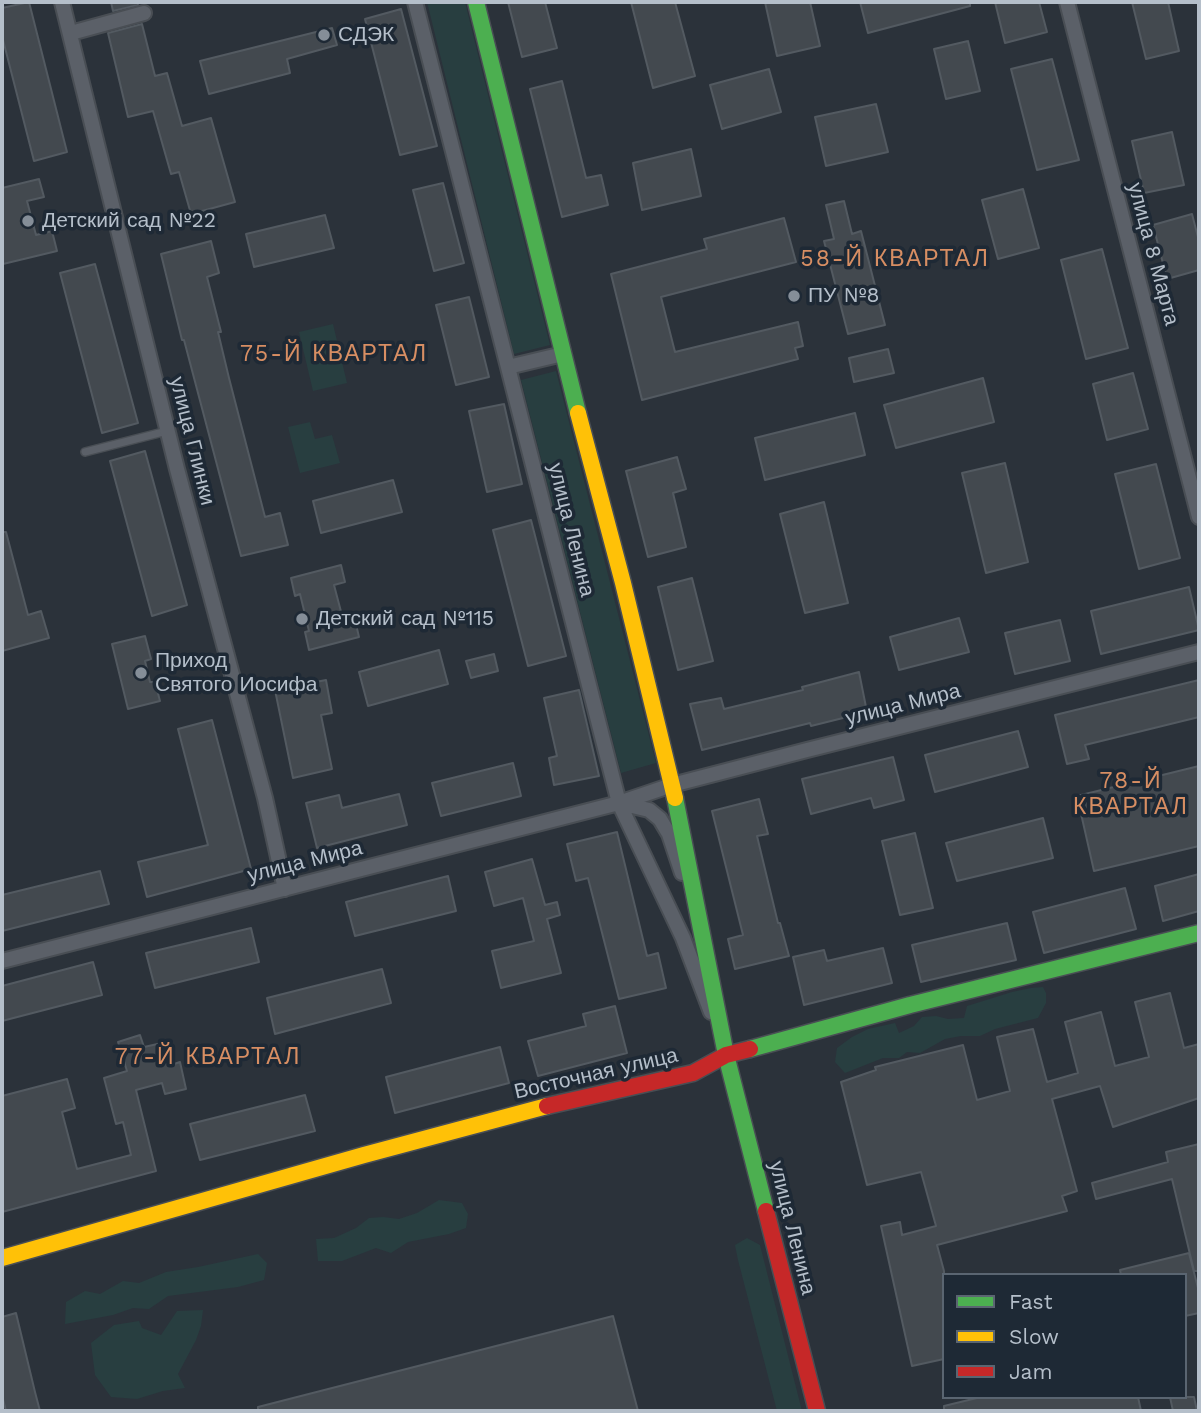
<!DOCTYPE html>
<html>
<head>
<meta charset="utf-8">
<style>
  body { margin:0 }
  #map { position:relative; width:1201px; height:1413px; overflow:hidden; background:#2b323a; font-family:"Work Sans",sans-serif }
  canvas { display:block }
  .frame { position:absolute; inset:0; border:4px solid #b5bfca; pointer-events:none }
  .legend { position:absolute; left:942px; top:1273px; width:245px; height:126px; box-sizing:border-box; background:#1e2935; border:2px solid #5a6571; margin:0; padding:9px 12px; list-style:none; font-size:21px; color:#b5bfca }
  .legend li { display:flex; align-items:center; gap:14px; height:35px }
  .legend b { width:35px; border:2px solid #5a6571 }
</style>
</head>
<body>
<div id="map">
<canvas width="1201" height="1413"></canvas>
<div class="frame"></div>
<ul class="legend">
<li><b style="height:9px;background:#4caf50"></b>Fast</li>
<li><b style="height:9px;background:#ffc107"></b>Slow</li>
<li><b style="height:9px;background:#c62828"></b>Jam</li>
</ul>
</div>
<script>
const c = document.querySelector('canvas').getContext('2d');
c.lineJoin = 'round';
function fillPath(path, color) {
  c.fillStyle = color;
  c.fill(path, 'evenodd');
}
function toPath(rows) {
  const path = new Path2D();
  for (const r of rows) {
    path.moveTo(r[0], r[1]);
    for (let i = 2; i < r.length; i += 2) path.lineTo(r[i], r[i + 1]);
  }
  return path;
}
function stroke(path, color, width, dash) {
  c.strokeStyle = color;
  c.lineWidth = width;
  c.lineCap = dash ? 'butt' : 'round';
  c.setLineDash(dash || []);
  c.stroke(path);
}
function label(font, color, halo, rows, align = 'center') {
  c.font = font + ' "Work Sans",sans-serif';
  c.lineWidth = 7;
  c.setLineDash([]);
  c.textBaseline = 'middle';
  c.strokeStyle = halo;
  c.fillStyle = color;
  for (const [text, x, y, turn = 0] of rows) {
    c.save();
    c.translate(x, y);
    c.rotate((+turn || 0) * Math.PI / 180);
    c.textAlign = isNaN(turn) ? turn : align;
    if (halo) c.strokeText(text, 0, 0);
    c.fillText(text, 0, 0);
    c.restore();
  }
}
fillPath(toPath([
  [427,2,465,2,550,345,514,354],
  [333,324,347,383,313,391,299,332],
  [556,371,656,763,621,773,521,380],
  [310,422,315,439,332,435,340,463,300,473,288,427],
  [1043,987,1046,993,1046,1003,1038,1018,995,1029,980,1036,961,1036,945,1039,920,1053,907,1052,899,1058,883,1058,845,1073,835,1062,837,1048,852,1037,868,1029,895,1023,899,1033,914,1026,922,1017,936,1016,948,1019,964,1018,967,1006,1012,992,1031,988],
  [439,1200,462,1203,468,1214,466,1228,449,1234,408,1242,391,1253,376,1248,342,1261,318,1261,316,1239,334,1238,356,1228,369,1218,383,1217,399,1219,417,1213],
  [747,1238,760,1245,802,1411,777,1411,738,1260,735,1245],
  [258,1254,267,1263,264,1280,238,1287,168,1296,149,1309,133,1308,113,1315,65,1324,66,1302,85,1291,100,1294,123,1281,139,1283,166,1272,198,1267],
  [203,1310,201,1326,196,1340,178,1374,185,1388,163,1391,137,1399,111,1397,95,1375,91,1343,114,1325,139,1321,142,1328,161,1335,177,1311]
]), '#283e40');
const building = toPath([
  [29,2,67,152,34,161,2,36,2,8,29,2],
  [111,2,137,2,138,5,113,11,111,2],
  [508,2,545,2,557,48,522,57,508,2],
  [631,2,675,2,695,76,653,88,631,2],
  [765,2,810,2,820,46,777,56,765,2],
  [860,2,970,2,970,6,868,33,860,2],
  [995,2,1039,2,1047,32,1005,43,995,2],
  [1132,2,1168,2,1179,51,1146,59,1132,2],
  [401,9,437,146,400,155,365,19,401,9],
  [142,24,155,76,167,73,182,126,211,118,235,202,191,214,179,172,171,174,153,111,128,117,108,33,142,24],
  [332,28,337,45,287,59,290,73,209,94,200,61,332,28],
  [968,41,980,91,946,99,934,49,968,41],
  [1052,59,1079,160,1037,170,1011,69,1052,59],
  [769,69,781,112,722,129,710,85,769,69],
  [562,81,586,178,601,175,608,205,562,217,530,89,562,81],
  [876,104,888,152,826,166,815,117,876,104],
  [1172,132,1184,185,1144,193,1132,141,1172,132],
  [691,149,701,196,642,210,633,163,691,149],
  [39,179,44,197,27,201,36,235,52,231,57,251,3,264,2,257,2,188,39,179],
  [443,183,464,263,434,271,413,190,443,183],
  [1023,189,1039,248,998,259,982,200,1023,189],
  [844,201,852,234,861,231,885,325,848,334,824,241,834,239,826,205,844,201],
  [1192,214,1199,241,1199,270,1167,279,1153,225,1192,214],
  [325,215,334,248,254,267,246,234,325,215],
  [784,218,796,262,661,297,675,352,798,322,803,346,795,348,798,359,642,400,611,274,707,249,704,239,784,218],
  [211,241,219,273,207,277,221,332,218,332,229,378,265,517,280,513,288,545,241,556,184,340,182,340,161,254,211,241],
  [1102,249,1128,348,1086,359,1061,260,1102,249],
  [95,264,138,423,102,433,60,273,95,264],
  [469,297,489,377,456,385,436,305,469,297],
  [888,349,894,373,854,382,849,358,888,349],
  [1133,373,1148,429,1107,440,1093,384,1133,373],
  [983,378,994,422,896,448,884,405,983,378],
  [504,404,522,484,487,492,469,411,504,404],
  [855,413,865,455,765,480,755,438,855,413],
  [145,451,187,605,152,616,110,461,145,451],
  [677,457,686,489,673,493,686,547,648,557,626,471,677,457],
  [1005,463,1028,562,986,573,962,473,1005,463],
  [1156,464,1180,558,1139,569,1115,474,1156,464],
  [393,480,402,512,321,533,313,501,393,480],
  [824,502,848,603,805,613,780,514,824,502],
  [531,520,566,656,528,666,493,530,531,520],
  [2,532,6,532,28,615,41,611,49,638,2,651,2,532],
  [341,565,345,582,334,585,344,623,355,620,359,637,309,650,305,632,309,631,300,594,295,596,291,578,341,565],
  [692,578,713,661,678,670,658,587,692,578],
  [1189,587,1199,630,1101,654,1091,611,1189,587],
  [959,618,969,652,899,670,890,637,959,618],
  [1060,620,1070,661,1015,674,1005,633,1060,620],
  [145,636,151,659,145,661,150,682,155,682,160,701,128,709,112,644,145,636],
  [439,650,448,684,368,706,359,672,439,650],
  [494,654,498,671,471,678,466,661,494,654],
  [859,672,867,712,811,726,810,723,702,750,690,704,721,698,724,709,803,690,802,687,859,672],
  [326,680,332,713,321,715,332,769,293,778,275,690,326,680],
  [1199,680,1199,717,1085,745,1089,759,1067,764,1055,715,1199,680],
  [579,690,599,776,554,785,549,758,557,756,544,698,579,690],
  [212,720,251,869,147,897,138,862,208,845,178,729,212,720],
  [1018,731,1028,767,935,792,925,755,1018,731],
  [893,757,904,800,874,808,871,798,811,814,802,779,893,757],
  [513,763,521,796,441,816,432,783,513,763],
  [1199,766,1199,846,1094,871,1077,796,1199,766],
  [399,794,407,825,317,848,306,803,339,795,342,808,399,794],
  [759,799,768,834,757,836,778,923,780,923,789,956,735,969,728,939,743,935,712,811,759,799],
  [1043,818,1053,858,957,881,946,843,1043,818],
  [617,832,647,956,658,953,666,988,619,999,588,878,576,881,567,844,617,832],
  [915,833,933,908,900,915,882,841,915,833],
  [532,859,545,905,557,902,560,915,547,919,561,973,501,988,492,951,534,941,523,898,494,906,485,872,532,859],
  [100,871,109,904,2,931,2,895,100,871],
  [1199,874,1199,911,1163,921,1155,886,1199,874],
  [448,876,456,911,355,936,346,902,448,876],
  [1125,888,1136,929,1044,953,1033,912,1125,888],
  [1007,923,1016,960,921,982,912,945,1007,923],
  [251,928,259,962,155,988,146,953,251,928],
  [883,948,892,983,804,1005,793,957,824,950,827,961,883,948],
  [93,962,102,995,2,1021,2,986,93,962],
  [382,969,391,1003,275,1034,267,998,382,969],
  [1170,993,1184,1048,1199,1044,1199,1098,1113,1127,1100,1086,1052,1099,1077,1191,1062,1196,1067,1211,937,1245,944,1271,944,1359,912,1366,881,1226,900,1222,902,1235,936,1226,921,1172,867,1185,841,1082,876,1070,875,1067,963,1045,977,1100,1010,1091,997,1037,1033,1029,1047,1082,1078,1073,1065,1022,1101,1012,1115,1066,1149,1057,1135,1002,1170,993],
  [615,1006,627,1053,538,1076,528,1041,586,1026,583,1014,615,1006],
  [140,1035,144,1047,162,1043,165,1053,171,1050,174,1064,180,1062,186,1089,165,1094,162,1083,136,1090,156,1171,2,1212,2,1096,67,1079,75,1108,62,1112,77,1169,131,1155,123,1122,116,1124,104,1078,127,1071,118,1042,140,1035],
  [500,1047,509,1083,395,1113,386,1077,500,1047],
  [305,1095,315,1131,200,1160,190,1124,305,1095],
  [1199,1144,1199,1271,1194,1271,1172,1179,1096,1199,1092,1183,1168,1162,1166,1152,1199,1144],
  [1189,1253,1199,1292,1199,1313,1185,1316,1185,1275,1121,1275,1120,1270,1189,1253],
  [16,1313,35,1392,40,1411,6,1411,2,1395,2,1317,16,1313],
  [613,1316,638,1411,258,1411,258,1407,613,1316],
  [981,1397,1138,1397,1141,1411,944,1411,944,1406,981,1397],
  [1170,1397,1194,1397,1197,1411,1173,1411,1170,1397]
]);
fillPath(building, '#43494f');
stroke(building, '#535a61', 2);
const lane = toPath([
  [85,452,167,431]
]);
const street = toPath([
  [62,2,177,469,265,798,285,889],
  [415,2,619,803,683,938,711,1012],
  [1067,2,1199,517],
  [71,33,144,13],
  [508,367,563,354],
  [620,803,649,810,660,819,669,834,682,873],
  [2,961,619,803,672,785,807,750,1199,652]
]);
const fast = toPath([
  [476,2,578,413],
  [675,798,726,1055,766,1211],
  [750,1049,910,1005,1199,933]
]);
const slow = toPath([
  [578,413,623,583,675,798],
  [2,1258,364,1155,547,1106]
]);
const jam = toPath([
  [547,1106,693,1073,726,1055,750,1049],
  [766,1211,817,1411]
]);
stroke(lane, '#494e54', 10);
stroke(street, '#494e54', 18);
stroke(fast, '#494e54', 19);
stroke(slow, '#494e54', 19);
stroke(jam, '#494e54', 19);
stroke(lane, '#5b6068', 7);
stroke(street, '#5b6068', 14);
stroke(fast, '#4caf50', 16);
stroke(slow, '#ffc107', 16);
stroke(jam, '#c62828', 16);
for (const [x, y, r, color] of [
  [324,35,7,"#858e98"],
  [28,221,7,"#858e98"],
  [794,296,7,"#858e98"],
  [302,619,7,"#858e98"],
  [141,673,7,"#858e98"]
]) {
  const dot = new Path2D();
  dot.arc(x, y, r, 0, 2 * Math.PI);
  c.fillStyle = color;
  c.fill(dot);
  stroke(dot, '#1e2935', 2.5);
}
label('21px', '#b5bfca', '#1e2935', [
  ["СДЭК",338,35],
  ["Детский сад №22",42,221],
  ["ПУ №8",808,296],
  ["Детский сад №115",316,619],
  ["Приход",155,661],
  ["Святого Иосифа",155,685]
], 'left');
label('21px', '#b5bfca', '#1e2935', [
  ["улица 8 Марта",1153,254,75],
  ["улица Глинки",192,441,76],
  ["улица Ленина",571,530,76],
  ["улица Мира",903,705,-14],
  ["улица Мира",305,862,-14],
  ["Восточная улица",596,1074,-13],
  ["улица Ленина",792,1228,76]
]);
c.letterSpacing = '2px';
label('23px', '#d78e63', '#1e2935', [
  ["58-Й КВАРТАЛ",895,259],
  ["75-Й КВАРТАЛ",334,354],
  ["78-Й",1131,781],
  ["КВАРТАЛ",1131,807],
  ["77-Й КВАРТАЛ",208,1057]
]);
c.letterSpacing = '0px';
</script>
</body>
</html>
